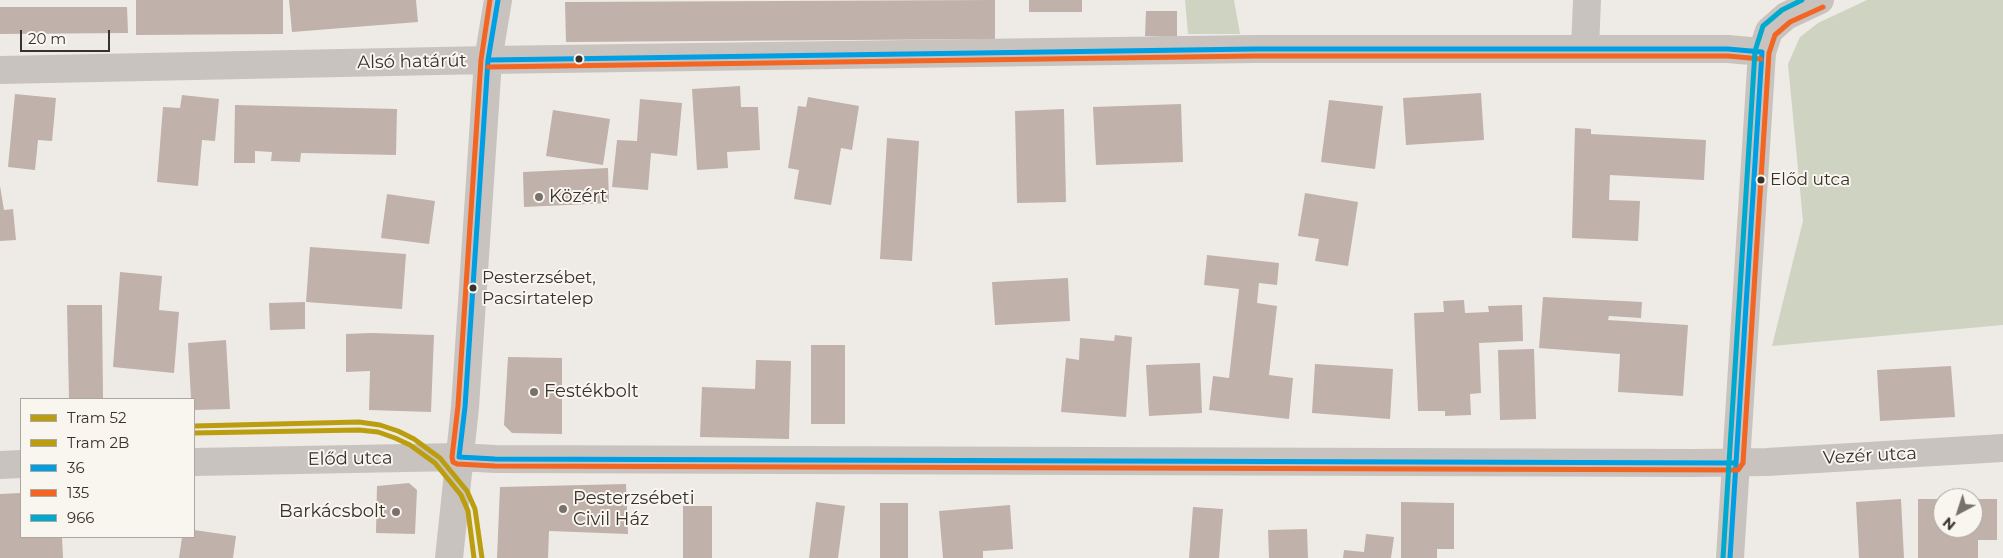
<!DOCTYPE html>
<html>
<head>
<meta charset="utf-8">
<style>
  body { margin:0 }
  #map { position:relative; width:2003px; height:558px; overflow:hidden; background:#eeebe6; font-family:Montserrat,sans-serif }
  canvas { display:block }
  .legend { position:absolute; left:20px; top:398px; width:175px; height:140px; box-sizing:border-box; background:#f9f5ef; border:1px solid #aca7a1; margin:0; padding:6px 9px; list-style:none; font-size:15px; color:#39312c }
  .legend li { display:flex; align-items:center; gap:10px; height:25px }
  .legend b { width:25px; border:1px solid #aca7a1 }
  .north { position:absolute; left:1933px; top:488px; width:50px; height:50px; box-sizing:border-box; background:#f9f5ef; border:1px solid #aca7a1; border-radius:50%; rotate:220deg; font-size:14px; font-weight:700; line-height:20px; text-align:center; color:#39312c }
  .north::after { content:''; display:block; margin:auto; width:18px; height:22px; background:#78726d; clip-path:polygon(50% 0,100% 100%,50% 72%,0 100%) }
  .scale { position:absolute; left:20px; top:30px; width:90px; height:22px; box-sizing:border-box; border:2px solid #39312c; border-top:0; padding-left:6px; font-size:15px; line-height:18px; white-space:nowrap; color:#39312c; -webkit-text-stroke:4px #f9f5ef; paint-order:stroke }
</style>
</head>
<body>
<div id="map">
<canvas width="2003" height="558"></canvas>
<ul class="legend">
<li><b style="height:6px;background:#ba9e0f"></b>Tram 52</li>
<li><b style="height:6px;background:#ba9e0f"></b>Tram 2B</li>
<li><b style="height:6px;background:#009ee3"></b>36</li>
<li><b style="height:6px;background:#f26522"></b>135</li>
<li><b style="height:6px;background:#00a9ce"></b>966</li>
</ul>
<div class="north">N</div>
<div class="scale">20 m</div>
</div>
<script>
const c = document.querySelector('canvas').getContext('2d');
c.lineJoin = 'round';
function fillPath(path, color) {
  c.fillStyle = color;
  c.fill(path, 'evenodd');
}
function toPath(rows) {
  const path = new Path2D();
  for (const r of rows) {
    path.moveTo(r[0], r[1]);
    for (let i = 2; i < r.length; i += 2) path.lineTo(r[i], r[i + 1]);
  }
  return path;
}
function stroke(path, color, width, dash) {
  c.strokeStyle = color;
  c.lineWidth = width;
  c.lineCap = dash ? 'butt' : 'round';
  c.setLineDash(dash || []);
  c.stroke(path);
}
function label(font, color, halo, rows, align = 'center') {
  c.font = font + ' Montserrat,sans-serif';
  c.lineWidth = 4;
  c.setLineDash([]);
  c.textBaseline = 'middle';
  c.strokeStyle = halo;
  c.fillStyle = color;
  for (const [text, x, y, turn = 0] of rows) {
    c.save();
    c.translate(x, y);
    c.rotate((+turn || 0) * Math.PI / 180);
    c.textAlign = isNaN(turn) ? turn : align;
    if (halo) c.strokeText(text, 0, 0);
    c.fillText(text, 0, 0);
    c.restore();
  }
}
fillPath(toPath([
  [1185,0,1234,0,1240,34,1188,34],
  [1867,0,2003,0,2003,325,1772,346,1803,221,1788,64,1800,37,1818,23]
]), '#cfd3c2');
fillPath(toPath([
  [136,0,283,0,283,34,136,35],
  [289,0,416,0,418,22,292,32],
  [995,0,995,39,566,42,565,2],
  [1029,0,1082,0,1082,12,1029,12],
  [0,7,127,7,128,33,0,34],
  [1146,11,1177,11,1177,37,1145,36],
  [740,86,741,107,758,107,760,150,727,152,728,168,697,170,692,89],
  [1481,93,1484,140,1406,145,1403,98],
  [15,94,56,98,52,141,38,140,35,170,8,167],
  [182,95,219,99,215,141,202,140,198,186,157,182,163,107,180,108],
  [808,97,859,106,852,150,841,148,831,205,794,199,799,170,788,168,798,106,806,107],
  [640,99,682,103,677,156,651,153,648,190,612,187,617,140,637,141],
  [1329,100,1383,106,1375,169,1321,162],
  [1181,104,1183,162,1096,165,1093,107],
  [235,105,397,109,396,155,301,153,300,162,271,161,272,152,255,151,255,163,234,163],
  [1064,109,1066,202,1017,203,1015,111],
  [553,110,610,119,603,165,546,156],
  [1575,128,1591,129,1591,134,1706,140,1704,180,1610,175,1609,200,1640,201,1638,241,1572,238],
  [887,138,919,141,912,261,880,259],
  [608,168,609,203,524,207,523,172],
  [0,186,4,210,13,209,16,240,0,241],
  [1305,193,1358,202,1348,266,1315,261,1319,239,1298,236],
  [387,194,435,201,429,244,381,238],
  [310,247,406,254,402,309,306,302],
  [1207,255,1279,263,1277,285,1259,283,1257,303,1277,306,1269,375,1293,378,1289,419,1209,410,1213,376,1229,378,1239,289,1204,285],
  [120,272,162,276,159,310,179,312,174,373,113,367],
  [1068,278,1070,321,995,325,992,282],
  [1543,297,1642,302,1641,318,1609,316,1608,320,1688,325,1683,396,1618,392,1620,354,1539,348],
  [1464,300,1465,313,1489,312,1488,306,1522,305,1523,341,1479,343,1481,393,1470,394,1471,415,1445,416,1445,411,1418,411,1414,313,1444,312,1443,301],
  [305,302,305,329,270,330,269,303],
  [67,305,102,305,103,399,69,399],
  [371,333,434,335,431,412,369,410,370,371,346,372,346,334],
  [1115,335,1132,337,1126,417,1061,412,1066,358,1079,360,1080,338,1114,341],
  [226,340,230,409,194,410,194,399,191,399,188,343],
  [811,345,845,345,845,424,811,424],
  [1534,349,1536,419,1500,420,1498,350],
  [508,357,562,358,562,434,512,433,504,425],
  [756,360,791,361,789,439,700,437,702,387,755,389],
  [1200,363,1202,413,1149,416,1146,365],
  [1315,364,1393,369,1390,419,1312,413],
  [1951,366,1955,417,1880,421,1877,370],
  [409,483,417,490,415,534,376,533,377,486],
  [626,484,628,534,549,531,548,558,497,558,500,487],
  [21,493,21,537,62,537,63,558,0,558,0,494],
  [1901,499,1904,558,1859,558,1856,502],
  [1918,499,1943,499,1943,528,1973,528,1973,499,1997,499,1997,540,1978,540,1978,558,1918,558],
  [816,502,845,506,838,558,809,558],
  [1401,502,1454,503,1454,549,1437,549,1437,558,1401,558],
  [880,503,908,503,908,558,880,558],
  [1010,505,1013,549,983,551,983,558,943,558,939,511],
  [683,506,712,506,712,558,683,558],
  [1193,507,1223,509,1219,558,1189,558],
  [1307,529,1308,558,1269,558,1268,530],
  [194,530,236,536,233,558,179,558,182,537,194,537],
  [1366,534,1394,537,1391,558,1343,558,1344,550,1364,552]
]), '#c0b1aa');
stroke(toPath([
  [1585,49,1587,0],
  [0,70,488,60,1255,49,1728,49,1762,52],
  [194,462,459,457,495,459,1694,463,1767,462,2003,448],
  [0,465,21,464],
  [449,558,465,407,488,60,498,0],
  [1730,558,1762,52,1769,31,1786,16,1820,0]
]), '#c8c3be', 28);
stroke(toPath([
  [498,0,488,60,465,407,459,457,495,459,1736,463],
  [488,60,1255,49,1728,49,1762,52],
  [1730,558,1762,52]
]), '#009ee3', 5);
stroke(toPath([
  [490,0,481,60,458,406,452,457,453,462,457,464,495,466,1738,470,1743,463,1769,53,1775,35,1790,22,1823,7],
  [488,67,1255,56,1728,56,1761,59]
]), '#f26522', 5);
stroke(toPath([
  [1723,558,1755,51,1763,26,1782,10,1802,0]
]), '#00a9ce', 5);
stroke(toPath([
  [194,426,359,422,380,425,398,431,414,439,440,458,467,491,475,509,482,558]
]), '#ba9e0f', 5);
stroke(toPath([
  [194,433,359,430,378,432,395,438,410,445,435,463,461,495,468,511,474,558]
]), '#ba9e0f', 5);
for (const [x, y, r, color] of [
  [579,59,4.5,"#39312c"],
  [1761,180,4.5,"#39312c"],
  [539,197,5,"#78726d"],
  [473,288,4.5,"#39312c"],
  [534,392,5,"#78726d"],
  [563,509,5,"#78726d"],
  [396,512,5,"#78726d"]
]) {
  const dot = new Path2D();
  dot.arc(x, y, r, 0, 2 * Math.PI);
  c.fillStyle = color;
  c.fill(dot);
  stroke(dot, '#f9f5ef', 2);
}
label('17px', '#39312c', '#f9f5ef', [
  ["Előd utca",1770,180],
  ["Pesterzsébet,",482,278],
  ["Pacsirtatelep",482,299]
], 'left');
label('18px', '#39312c', '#f9f5ef', [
  ["Alsó határút",412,62,-1],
  ["Vezér utca",1870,456,-3],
  ["Előd utca",350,459,-1]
]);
label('18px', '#39312c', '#f9f5ef', [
  ["Közért",549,197],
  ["Festékbolt",544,392],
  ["Pesterzsébeti",573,499],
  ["Civil Ház",573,520],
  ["Barkácsbolt",386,512,"right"]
], 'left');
</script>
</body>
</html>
